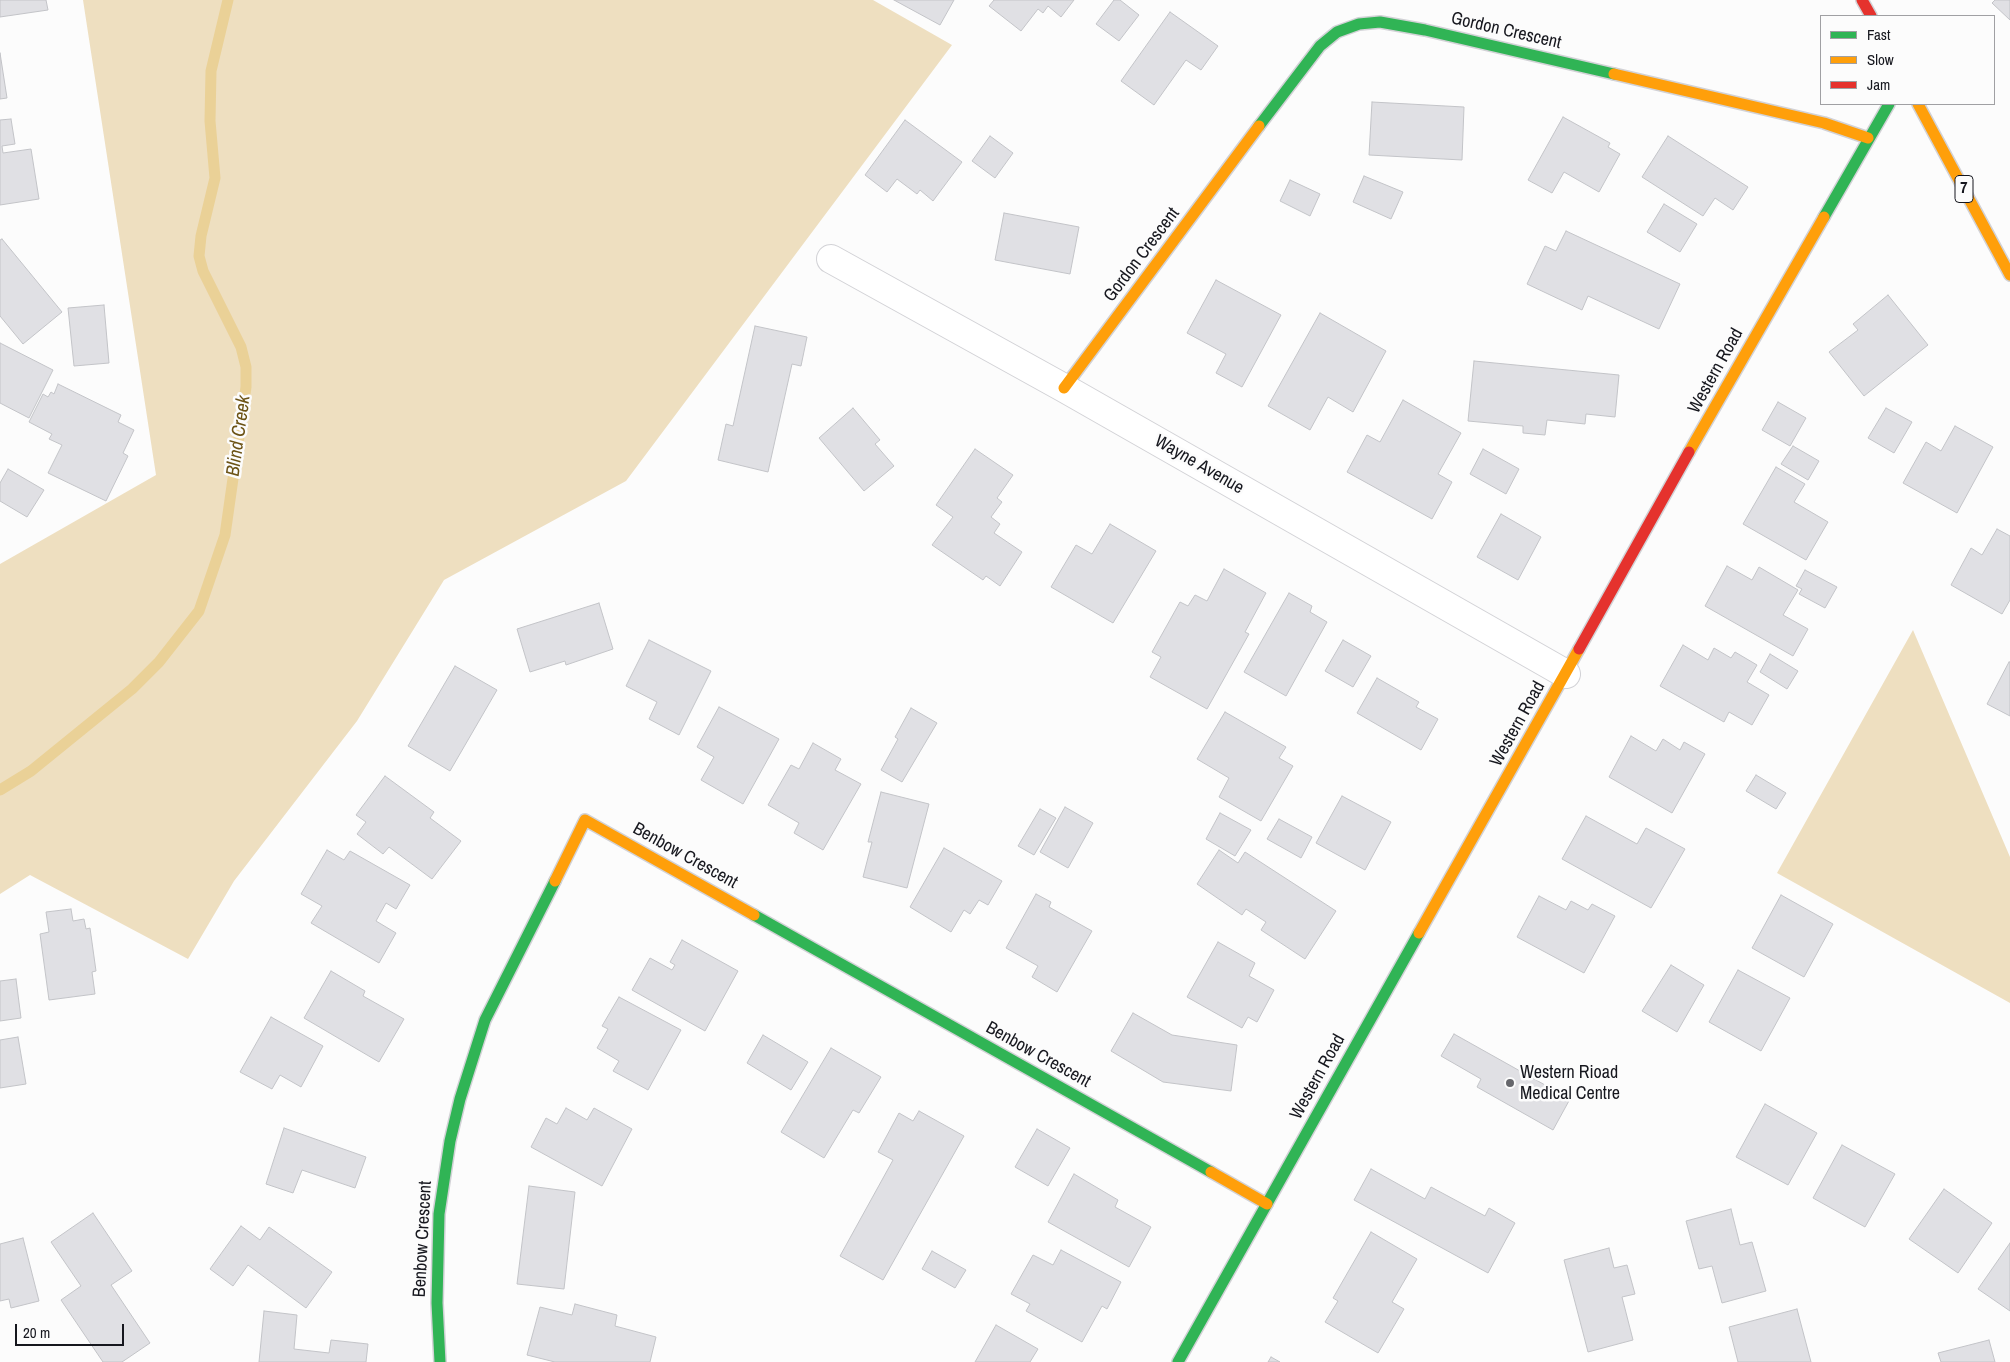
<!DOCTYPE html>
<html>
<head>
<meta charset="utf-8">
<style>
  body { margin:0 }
  #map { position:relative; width:2010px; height:1362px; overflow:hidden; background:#fcfcfc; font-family:"Archivo Narrow",sans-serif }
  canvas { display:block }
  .legend { position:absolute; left:1820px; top:15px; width:175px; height:90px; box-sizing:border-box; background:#fcfcfc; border:1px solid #a0a0a3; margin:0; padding:6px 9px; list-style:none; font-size:15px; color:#16171e }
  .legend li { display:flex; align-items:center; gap:10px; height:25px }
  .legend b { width:25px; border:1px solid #a0a0a3 }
  .scale { position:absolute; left:15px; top:1324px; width:109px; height:22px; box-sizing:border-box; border:2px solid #16171e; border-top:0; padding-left:6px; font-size:15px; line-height:18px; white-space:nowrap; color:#16171e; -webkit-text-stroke:4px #fcfcfc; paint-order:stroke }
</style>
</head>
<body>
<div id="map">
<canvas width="2010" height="1362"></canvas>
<ul class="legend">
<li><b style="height:6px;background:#30b455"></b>Fast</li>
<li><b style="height:6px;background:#ff9f0a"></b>Slow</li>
<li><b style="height:6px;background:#e5322d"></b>Jam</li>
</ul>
<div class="scale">20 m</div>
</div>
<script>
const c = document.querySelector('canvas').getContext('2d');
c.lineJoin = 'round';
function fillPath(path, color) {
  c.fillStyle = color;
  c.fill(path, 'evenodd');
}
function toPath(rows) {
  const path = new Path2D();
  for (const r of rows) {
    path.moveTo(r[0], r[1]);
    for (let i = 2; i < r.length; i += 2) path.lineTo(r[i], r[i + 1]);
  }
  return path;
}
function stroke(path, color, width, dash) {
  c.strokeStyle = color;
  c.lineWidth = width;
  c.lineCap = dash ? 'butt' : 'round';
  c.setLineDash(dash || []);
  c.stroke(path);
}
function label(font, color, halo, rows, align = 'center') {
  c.font = font + ' "Archivo Narrow",sans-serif';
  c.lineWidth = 5;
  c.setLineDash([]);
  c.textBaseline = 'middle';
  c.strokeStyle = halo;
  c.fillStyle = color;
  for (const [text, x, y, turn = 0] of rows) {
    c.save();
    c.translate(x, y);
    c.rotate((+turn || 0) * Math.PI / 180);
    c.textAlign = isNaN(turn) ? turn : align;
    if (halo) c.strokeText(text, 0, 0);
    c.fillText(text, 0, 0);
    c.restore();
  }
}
fillPath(toPath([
  [83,0,873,0,952,45,626,481,444,580,357,721,234,881,188,959,30,875,0,894,0,564,156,475],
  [1913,630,2010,857,2010,1003,1777,873]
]), '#eedfc0');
stroke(toPath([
  [0,790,31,771,132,689,159,662,199,611,225,535,246,387,246,367,241,347,203,271,199,256,201,236,215,178,210,121,211,71,228,0]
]), '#ead197', 11);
const building = toPath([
  [0,0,46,0,48,10,0,17,0,0],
  [894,0,954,0,940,25,894,0],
  [994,0,1074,0,1061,17,1048,6,1043,13,1038,9,1021,31,989,6,994,0],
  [1114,0,1120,0,1139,15,1119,41,1096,24,1114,0],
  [1995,0,2010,0,2010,20,1992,3,1995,0],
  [1170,12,1218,46,1201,70,1186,60,1154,105,1121,81,1170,12],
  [0,53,7,98,0,99,0,53],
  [1372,102,1464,107,1462,160,1369,155,1372,102],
  [1563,117,1610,143,1608,147,1620,154,1599,192,1564,172,1552,193,1528,180,1563,117],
  [11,119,15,144,2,146,3,153,31,149,39,199,0,205,0,120,11,119],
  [905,120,962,162,933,201,920,190,917,194,897,179,887,192,865,175,905,120],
  [990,136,1013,153,995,178,972,161,990,136],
  [1668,136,1748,187,1733,210,1715,198,1703,216,1642,177,1668,136],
  [1364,176,1403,192,1391,219,1353,202,1364,176],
  [1290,180,1320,194,1310,216,1280,201,1290,180],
  [1664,204,1697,224,1680,252,1647,232,1664,204],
  [1004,213,1079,227,1070,274,995,260,1004,213],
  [1566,231,1680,284,1659,329,1588,296,1582,310,1527,284,1545,246,1556,251,1566,231],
  [2,239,62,312,23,344,0,316,0,240,2,239],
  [1216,280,1281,315,1242,387,1216,373,1226,354,1187,333,1216,280],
  [1888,295,1928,345,1864,396,1829,352,1858,330,1853,324,1888,295],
  [104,305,109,363,74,366,68,308,104,305],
  [1320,313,1386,351,1353,412,1328,397,1310,430,1268,406,1320,313],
  [755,326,807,337,801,366,792,364,768,472,718,460,726,424,733,426,755,326],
  [0,343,53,370,29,418,0,403,0,343],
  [1474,361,1619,375,1615,417,1586,414,1585,424,1547,420,1545,435,1523,433,1523,426,1468,421,1474,361],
  [58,384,121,415,118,422,134,430,123,453,128,456,106,501,48,473,62,445,49,439,52,434,29,422,43,394,48,397,51,392,54,394,58,384],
  [1403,400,1461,433,1438,474,1452,482,1432,519,1347,472,1367,435,1380,442,1403,400],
  [1778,402,1806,418,1790,446,1762,430,1778,402],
  [853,408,880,440,875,444,894,466,864,491,819,438,853,408],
  [1886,408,1912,422,1894,453,1868,438,1886,408],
  [1955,426,1993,447,1957,513,1903,483,1926,442,1941,451,1955,426],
  [1793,446,1819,461,1808,480,1781,464,1793,446],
  [975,449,1013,475,997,498,1002,502,991,517,1000,524,994,533,1022,552,1000,586,986,576,983,580,932,545,953,517,936,505,975,449],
  [1483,449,1519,469,1506,494,1470,474,1483,449],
  [1776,467,1805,484,1794,502,1828,522,1806,560,1743,524,1776,467],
  [8,469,44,490,27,517,0,501,0,483,8,469],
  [1501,514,1541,537,1518,580,1477,557,1501,514],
  [1110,524,1156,551,1113,623,1051,587,1076,545,1092,554,1110,524],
  [1997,529,2010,536,2010,600,2002,614,1951,585,1971,548,1982,555,1997,529],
  [1727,566,1752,580,1759,567,1798,590,1783,615,1808,629,1793,656,1705,606,1727,566],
  [1224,569,1266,593,1245,632,1249,634,1207,709,1150,677,1161,657,1152,652,1180,602,1188,606,1195,595,1207,601,1224,569],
  [1805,570,1837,587,1825,608,1799,594,1802,589,1796,586,1805,570],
  [1289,593,1312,606,1310,612,1327,622,1286,696,1244,672,1289,593],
  [599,603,613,649,566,665,565,661,530,672,517,629,599,603],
  [649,640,711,671,679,735,649,719,657,702,626,686,649,640],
  [1343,640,1371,656,1353,687,1325,671,1343,640],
  [1683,645,1708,660,1714,648,1731,658,1735,652,1757,665,1747,682,1769,695,1752,725,1729,712,1724,722,1660,686,1683,645],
  [1770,654,1798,671,1787,689,1760,672,1770,654],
  [2009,662,2010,662,2010,716,1987,704,2009,662],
  [455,666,497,690,450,771,408,746,455,666],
  [1377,678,1419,702,1416,707,1438,719,1421,750,1357,713,1377,678],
  [719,707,779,739,743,804,701,780,714,757,697,747,719,707],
  [911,708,937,723,902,782,881,770,898,739,895,737,911,708],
  [1225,712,1286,747,1279,758,1293,766,1261,821,1219,797,1229,778,1197,759,1225,712],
  [1631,736,1656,751,1663,739,1680,750,1684,742,1705,754,1672,813,1609,777,1631,736],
  [813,743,841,759,835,770,861,784,823,850,794,833,799,823,768,805,791,765,799,769,813,743],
  [1756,775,1786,793,1776,809,1746,791,1756,775],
  [385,776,434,812,430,818,461,841,432,879,389,847,383,854,357,834,366,822,356,815,385,776],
  [881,792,929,804,907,888,863,877,872,842,868,842,881,792],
  [1342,796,1391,822,1365,870,1316,843,1342,796],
  [1065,807,1093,823,1068,868,1040,852,1065,807],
  [1040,809,1056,818,1034,855,1018,846,1040,809],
  [1220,813,1251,830,1235,856,1206,839,1220,813],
  [1586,816,1637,844,1646,828,1685,849,1651,908,1562,859,1586,816],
  [1279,819,1312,837,1301,858,1267,839,1279,819],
  [944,848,1002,881,988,905,979,900,970,914,964,910,951,932,910,907,944,848],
  [327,850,344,860,350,851,410,885,396,909,386,903,376,921,396,933,379,963,311,923,322,906,301,894,327,850],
  [1219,850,1238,863,1245,852,1336,911,1305,959,1261,930,1266,922,1246,909,1242,915,1197,884,1219,850],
  [1036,894,1051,902,1049,907,1092,931,1057,992,1032,977,1038,966,1006,948,1036,894],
  [1781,895,1833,924,1804,977,1752,948,1781,895],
  [1539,896,1566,910,1571,901,1588,910,1592,904,1615,916,1584,973,1517,937,1539,896],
  [71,909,73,921,84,919,86,929,90,928,96,971,92,972,95,994,49,1000,40,934,49,932,46,912,71,909],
  [682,940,738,971,705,1031,632,990,650,958,672,970,675,965,670,962,682,940],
  [1218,942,1255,963,1249,976,1274,990,1257,1022,1248,1017,1242,1028,1187,997,1218,942],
  [1671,965,1704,985,1677,1032,1642,1011,1671,965],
  [1738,970,1790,998,1761,1051,1709,1022,1738,970],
  [331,971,365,991,363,996,404,1019,379,1062,304,1018,331,971],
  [16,979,21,1018,0,1021,0,981,16,979],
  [619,997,681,1030,648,1090,613,1071,619,1061,597,1048,608,1029,602,1026,619,997],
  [1133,1013,1172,1035,1237,1045,1231,1091,1163,1082,1111,1051,1133,1013],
  [271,1017,323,1046,301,1087,280,1075,272,1089,240,1072,271,1017],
  [1454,1034,1570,1099,1553,1130,1477,1087,1481,1079,1441,1056,1454,1034],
  [763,1035,808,1062,791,1090,747,1063,763,1035],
  [18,1037,26,1084,0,1088,0,1040,18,1037],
  [831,1048,881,1077,859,1113,853,1110,824,1158,781,1132,831,1048],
  [1765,1104,1817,1133,1788,1185,1736,1157,1765,1104],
  [566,1108,587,1120,594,1108,632,1129,602,1186,531,1147,546,1118,557,1124,566,1108],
  [919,1111,964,1136,883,1280,840,1256,893,1160,878,1152,899,1113,913,1121,919,1111],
  [284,1128,366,1157,355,1188,302,1170,293,1193,266,1184,284,1128],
  [1037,1129,1070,1148,1048,1186,1015,1167,1037,1129],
  [1842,1145,1895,1174,1865,1227,1813,1198,1842,1145],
  [1371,1169,1425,1199,1431,1187,1485,1216,1489,1208,1515,1223,1488,1273,1354,1200,1371,1169],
  [1074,1174,1118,1200,1115,1207,1151,1227,1129,1267,1048,1222,1074,1174],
  [529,1186,575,1192,564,1289,517,1284,529,1186],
  [1944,1189,1992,1223,1958,1273,1909,1239,1944,1189],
  [1731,1209,1740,1245,1752,1242,1766,1291,1722,1303,1712,1266,1699,1269,1686,1221,1731,1209],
  [93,1213,132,1271,111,1285,150,1343,122,1362,103,1362,61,1300,81,1286,51,1242,93,1213],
  [241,1226,260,1240,269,1227,332,1272,306,1308,248,1265,233,1286,210,1269,241,1226],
  [1371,1232,1417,1259,1392,1302,1404,1309,1378,1353,1325,1322,1338,1301,1333,1298,1371,1232],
  [23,1238,39,1301,11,1308,9,1299,0,1301,0,1244,23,1238],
  [2010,1243,2010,1311,1978,1289,2010,1243],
  [1609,1248,1614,1268,1627,1265,1635,1294,1622,1297,1633,1340,1588,1352,1564,1260,1609,1248],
  [1061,1250,1121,1282,1107,1309,1102,1306,1082,1342,1026,1311,1030,1304,1011,1294,1033,1255,1053,1265,1061,1250],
  [932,1251,966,1270,955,1288,922,1269,932,1251],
  [575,1304,617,1315,615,1326,656,1337,650,1362,555,1362,527,1355,540,1307,572,1315,575,1304],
  [1797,1309,1811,1362,1738,1362,1729,1327,1797,1309],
  [264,1311,297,1315,294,1349,329,1353,331,1340,368,1344,366,1362,259,1362,264,1311],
  [996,1325,1038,1349,1030,1362,975,1362,996,1325],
  [1989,1340,1995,1362,1941,1362,1938,1353,1989,1340],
  [1271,1357,1280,1362,1268,1362,1271,1357]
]);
fillPath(building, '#e0e0e4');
stroke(building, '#c3c4c8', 1);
const street = toPath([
  [831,259,1064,388,1566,674]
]);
const fast = toPath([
  [1259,126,1320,46,1337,32,1359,24,1380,22,1425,30,1614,74],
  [1824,217,1889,104],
  [754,915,1211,1172],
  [440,1362,437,1303,439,1214,450,1141,460,1099,485,1020,555,881],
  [1178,1362,1419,933]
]);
const slow = toPath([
  [1614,74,1824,123,1868,138],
  [1918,104,2010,275],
  [1064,388,1259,126],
  [1689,452,1824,217],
  [555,881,585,820,754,915],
  [1419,933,1579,649],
  [1211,1172,1267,1204]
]);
const jam = toPath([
  [1862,0,1871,16],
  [1579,649,1689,452]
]);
stroke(street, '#d2d2d6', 30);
stroke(fast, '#d2d2d6', 14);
stroke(slow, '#d2d2d6', 14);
stroke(jam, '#d2d2d6', 14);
stroke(street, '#fff', 28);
stroke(fast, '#30b455', 11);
stroke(slow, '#ff9f0a', 11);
stroke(jam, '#e5322d', 11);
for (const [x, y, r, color] of [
  [1510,1083,5,"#66676c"]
]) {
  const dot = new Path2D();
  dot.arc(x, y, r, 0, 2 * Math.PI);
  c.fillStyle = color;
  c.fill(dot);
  stroke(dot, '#fcfcfc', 2);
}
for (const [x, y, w] of [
  [1964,189,18]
]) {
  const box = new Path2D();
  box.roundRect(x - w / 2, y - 13.5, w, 27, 4);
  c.fillStyle = '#fcfcfc';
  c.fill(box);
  stroke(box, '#16171e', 1);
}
label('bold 16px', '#16171e', null, [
  ["7",1964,189]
]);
label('18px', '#16171e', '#fcfcfc', [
  ["Gordon Crescent",1506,31,13],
  ["Gordon Crescent",1142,255,-53],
  ["Western Road",1716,371,-61],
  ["Wayne Avenue",1199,465,30],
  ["Western Road",1518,724,-61],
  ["Benbow Crescent",685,856,29],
  ["Benbow Crescent",1038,1055,29],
  ["Western Road",1318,1077,-61],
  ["Benbow Crescent",423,1239,-87]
]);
label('18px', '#16171e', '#fcfcfc', [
  ["Western Rioad",1520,1073],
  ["Medical Centre",1520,1094]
], 'left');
label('italic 19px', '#6c5315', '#fcfcfc', [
  ["Blind Creek",239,436,-82]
]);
</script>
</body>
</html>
